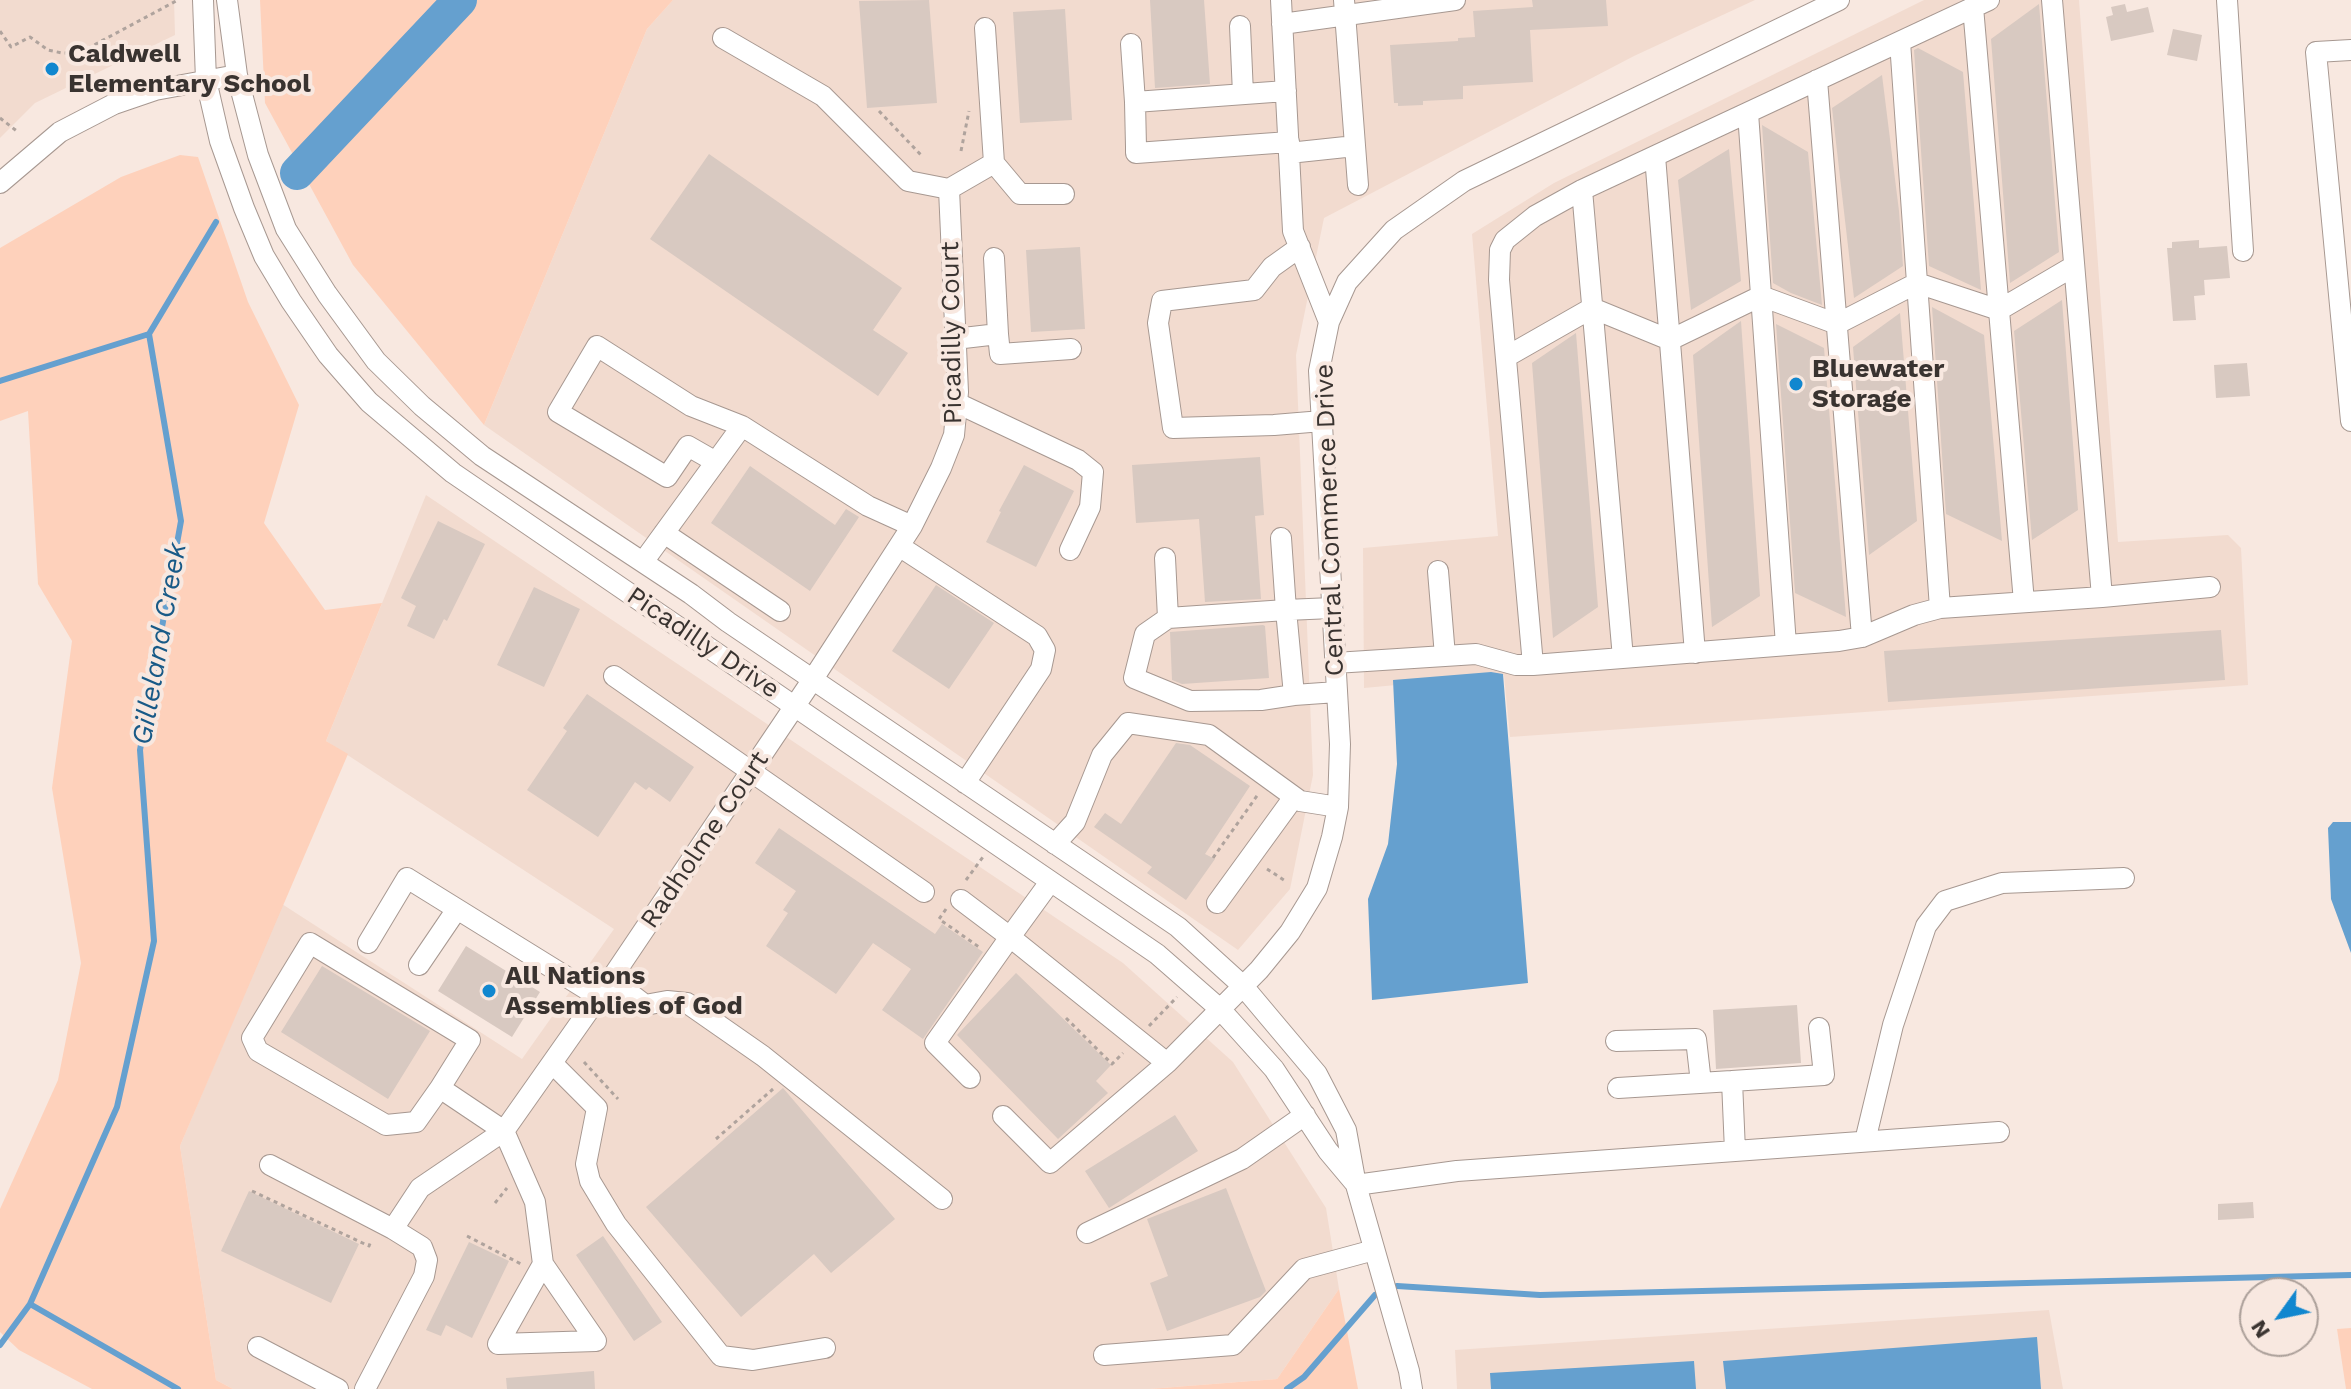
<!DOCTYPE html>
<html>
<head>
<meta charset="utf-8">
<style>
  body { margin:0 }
  #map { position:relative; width:2351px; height:1389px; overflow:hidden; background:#f8e8e0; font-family:"Work Sans",sans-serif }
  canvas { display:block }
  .north { position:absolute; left:2239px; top:1277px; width:80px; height:80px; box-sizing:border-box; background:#f8e8e0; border:2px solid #aca09a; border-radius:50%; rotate:237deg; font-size:22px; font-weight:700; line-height:32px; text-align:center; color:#393330 }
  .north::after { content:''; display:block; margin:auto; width:28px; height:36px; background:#1187cf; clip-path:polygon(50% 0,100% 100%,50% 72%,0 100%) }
</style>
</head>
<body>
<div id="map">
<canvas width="2351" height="1389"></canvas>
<div class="north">N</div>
</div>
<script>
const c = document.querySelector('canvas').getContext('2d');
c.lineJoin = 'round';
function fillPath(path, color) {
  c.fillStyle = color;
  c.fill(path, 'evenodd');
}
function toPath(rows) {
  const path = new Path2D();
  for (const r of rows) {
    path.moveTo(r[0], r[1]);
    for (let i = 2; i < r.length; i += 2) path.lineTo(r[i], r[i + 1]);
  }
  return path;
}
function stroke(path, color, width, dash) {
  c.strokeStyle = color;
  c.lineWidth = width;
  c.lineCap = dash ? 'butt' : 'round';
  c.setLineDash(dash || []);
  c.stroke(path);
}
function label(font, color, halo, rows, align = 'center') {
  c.font = font + ' "Work Sans",sans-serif';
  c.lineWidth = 8;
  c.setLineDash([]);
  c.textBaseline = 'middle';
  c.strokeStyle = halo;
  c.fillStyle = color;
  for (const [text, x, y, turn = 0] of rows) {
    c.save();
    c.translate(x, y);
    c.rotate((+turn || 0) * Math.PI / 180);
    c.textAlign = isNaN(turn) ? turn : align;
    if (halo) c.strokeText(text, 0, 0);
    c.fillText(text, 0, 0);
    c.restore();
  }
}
fillPath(toPath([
  [0,0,174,0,175,35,35,103,0,138],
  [673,0,1755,0,1634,56,1324,218,1296,355,1313,775,1290,889,1238,950,484,425,647,29],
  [1924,0,2079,0,2118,542,2228,535,2241,548,2248,685,1510,737,1504,675,1364,688,1363,548,1498,536,1472,234,1554,183],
  [426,495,1123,963,1233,1062,1326,1208,1339,1289,1277,1379,1149,1389,233,1389,216,1380,180,1146,282,904,522,1059,614,929,326,741],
  [2049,1310,2063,1389,1457,1389,1455,1350]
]), '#f2dbcf');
fillPath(toPath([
  [260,0,673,0,647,29,484,425,353,265,265,103],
  [180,155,198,157,248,302,299,405,264,523,325,610,382,603,326,741,348,754,180,1146,216,1380,233,1389,92,1389,19,1350,0,1332,0,1209,58,1080,81,963,52,788,72,641,38,584,28,411,0,421,0,248,121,177],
  [1339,1289,1358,1389,1149,1389,1277,1379],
  [2351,1328,2351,1389,2346,1389,2337,1329]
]), '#fed1bb');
fillPath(toPath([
  [1491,672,1503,674,1528,983,1372,1000,1368,899,1388,844,1397,764,1393,680],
  [2333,822,2351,822,2351,953,2331,899,2328,828],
  [2037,1337,2041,1389,1726,1389,1723,1361],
  [1694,1361,1696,1389,1491,1389,1490,1373]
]), '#65a0cf');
stroke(toPath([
  [0,381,149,334],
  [1397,1286,1540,1295,2351,1275],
  [30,1304,178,1389],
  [0,1345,30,1304,117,1107,154,941,140,750,181,521,149,334,216,222],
  [1287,1389,1304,1377,1375,1295]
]), '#65a0cf', 6);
stroke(toPath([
  [297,173,460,0]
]), '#65a0cf', 34);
fillPath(toPath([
  [929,0,937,103,867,108,859,1],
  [1150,0,1204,0,1210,84,1155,88],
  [1532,0,1606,0,1608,26,1530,30,1533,82,1463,86,1463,99,1423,101,1423,105,1398,106,1398,103,1394,103,1390,45,1458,41,1458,38,1475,37,1473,11,1533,7],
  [2039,4,2059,252,2010,283,1991,39],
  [2125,4,2127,12,2148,7,2154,32,2111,41,2106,17,2113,15,2111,7],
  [1065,9,1072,120,1020,123,1013,12],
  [2173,29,2202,35,2197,61,2167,55],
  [1918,48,1963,72,1981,290,1929,266,1914,50],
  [1882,75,1899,211,1903,266,1854,298,1832,108],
  [1762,125,1808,152,1822,305,1791,293,1773,283],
  [1729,149,1741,281,1691,310,1678,180],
  [709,154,902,288,873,330,908,353,878,396,650,239],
  [2199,240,2199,248,2227,246,2230,278,2204,280,2205,295,2194,296,2196,320,2173,321,2167,248,2172,248,2172,242],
  [1080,247,1085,329,1031,332,1026,250],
  [2062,300,2078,510,2032,540,2014,331],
  [1932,307,1984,335,2002,541,1946,514],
  [1900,313,1917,521,1869,555,1853,347],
  [1741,321,1760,596,1712,627,1693,355],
  [1776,324,1824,348,1846,617,1795,593],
  [1576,333,1598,607,1553,638,1532,363],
  [2247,363,2250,396,2216,398,2214,365],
  [1260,457,1264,515,1255,516,1261,599,1205,602,1199,519,1136,523,1132,465],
  [1024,465,1074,491,1036,567,986,542,1001,512,999,511],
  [750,466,835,525,846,509,859,517,810,591,711,523],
  [438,521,485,544,447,621,444,619,434,639,407,626,416,606,401,598],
  [936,585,994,623,949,689,892,651],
  [534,587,580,609,544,687,497,665],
  [1263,625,1265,626,1269,678,1182,684,1172,680,1170,632],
  [2221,630,2225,680,1888,702,1884,651],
  [587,694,694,767,670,802,649,787,646,790,635,782,598,837,527,790,567,731,563,728],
  [1176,743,1190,745,1250,786,1205,854,1215,859,1186,900,1147,873,1152,867,1094,827,1105,813,1121,824],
  [779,828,935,934,942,924,983,952,923,1039,882,1010,911,969,873,943,836,994,766,946,788,913,783,910,796,891,755,863],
  [466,946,540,992,512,1037,438,991],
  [322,966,430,1031,388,1099,281,1032],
  [1016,973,1111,1065,1096,1081,1108,1093,1058,1139,957,1035],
  [1797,1005,1801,1063,1716,1069,1713,1010],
  [783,1088,895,1219,831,1273,814,1254,741,1317,646,1207],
  [1175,1115,1198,1151,1109,1208,1085,1171],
  [1226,1188,1266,1291,1260,1297,1167,1331,1150,1283,1168,1276,1147,1219],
  [249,1191,359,1244,331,1303,221,1251],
  [2253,1202,2254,1218,2218,1220,2218,1204],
  [603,1236,662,1322,634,1341,576,1255],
  [469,1242,509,1261,472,1338,446,1325,441,1336,426,1330],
  [594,1371,595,1389,507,1389,506,1378]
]), '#d8c9c1');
const minor = toPath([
  [203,0,206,80,220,141,244,208,264,256,291,301,328,355,369,402,453,473,1157,954,1220,1009,1274,1069,1328,1151,1354,1182],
  [227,0,237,75,258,155,286,229,327,294,376,361,422,406,482,456,691,594,728,622,1178,927,1243,986,1269,1017,1317,1074,1346,1130,1356,1185,1409,1371,1412,1389],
  [1281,0,1293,231,1329,322],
  [1344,0,1358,185],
  [2227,0,2243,251],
  [1973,7,2024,602],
  [1282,24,1455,0],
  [1240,26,1243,94],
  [723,38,823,96,908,181,949,189,994,163,985,28],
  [1900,42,1940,608],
  [1131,44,1135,102],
  [2351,50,2316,52,2351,421],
  [1817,80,1862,637],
  [1286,91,1135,102,1136,147,1136,153,1289,142],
  [1748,113,1786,645],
  [1289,153,1355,146],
  [1655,156,1695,653],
  [994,163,1020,194,1064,194],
  [0,183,60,132,114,104,155,90,237,75],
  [1582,190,1623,658],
  [1300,247,1272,267,1254,290,1162,301,1158,323,1173,428,1274,425,1322,421],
  [994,258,998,334],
  [955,339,998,334,1000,354,1071,349],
  [1506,357,1592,308,1670,340,1761,296,1837,324,1917,283,1999,310,2074,266],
  [957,403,1078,460,1093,472,1090,507,1070,550],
  [716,462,688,446,667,477,558,412,597,346,691,406,742,426],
  [664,533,780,611],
  [1281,538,1286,610,1332,608],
  [899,546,1037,636,1045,650,1041,669,965,783],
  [1165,558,1168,618,1145,634,1134,678,1190,701,1261,700,1294,695],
  [643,562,742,426,868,506,912,526],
  [1438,571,1445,656],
  [2102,597,2210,587],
  [1168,618,1286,610,1294,695,1337,692],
  [1335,663,1476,654,1516,665,1533,665,1839,641,1862,637,1914,615,1940,608,2102,597,2052,0],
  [1533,665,1499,280,1500,250,1505,240,1535,216,1582,190,1989,0],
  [614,676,924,892],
  [1055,844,1075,822,1102,755,1128,723,1209,735,1300,801,1338,807],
  [1050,882,1010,937,1167,1063,1259,970,1290,932,1317,888,1332,837,1338,807,1340,744,1319,371,1329,322,1347,282,1394,230,1464,181,1839,0],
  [961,900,1010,937,935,1043,970,1078],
  [1217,903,1294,797],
  [368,943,407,878,599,997],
  [419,965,457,909],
  [611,979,645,1005,667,1001,687,1003,763,1056,942,1199],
  [1616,1041,1696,1039,1701,1083],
  [552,1063,597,1108,586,1164,590,1181,616,1224,721,1356,753,1360,825,1348],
  [1732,1081,1824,1075,1819,1028],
  [440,1088,416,1122,386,1125,258,1051,252,1038,310,943,470,1040,440,1088,504,1131,535,1202,543,1264,498,1344,596,1341,543,1264],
  [1618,1088,1732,1081,1735,1151],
  [1003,1116,1050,1163,1167,1063],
  [1865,1141,1893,1025,1926,926,1945,901,2002,883,2124,878],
  [270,1165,393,1229],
  [1356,1185,1457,1171,1999,1132],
  [1087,1233,1242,1159,1305,1115],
  [258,1347,338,1389],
  [1104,1355,1233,1345,1304,1269,1374,1250],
  [365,1389,424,1276,427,1260,422,1247,393,1229,420,1188,504,1131,611,979,813,679,912,526,941,468,954,435,958,392,949,189]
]);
stroke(minor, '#a79891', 22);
stroke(toPath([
  [0,31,11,47,30,37,48,50,62,53,79,53,178,0],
  [879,111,921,155],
  [0,118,18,132],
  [961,151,969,111],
  [1213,858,1259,793],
  [1267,869,1287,882],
  [966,880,983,857],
  [946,909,939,919,979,947],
  [1066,1018,1112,1064,1123,1053],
  [1149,1026,1177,997],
  [584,1062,618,1099],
  [716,1139,773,1089],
  [252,1191,369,1246,371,1241],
  [495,1203,507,1188],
  [467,1236,521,1264]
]), '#afa39d', 3, [4, 4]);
stroke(minor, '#fff', 20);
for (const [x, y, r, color] of [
  [52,69,8,"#1187cf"],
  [1796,384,8,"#1187cf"],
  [489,991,8,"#1187cf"]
]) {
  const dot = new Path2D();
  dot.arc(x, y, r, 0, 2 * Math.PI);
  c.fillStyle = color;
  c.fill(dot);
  stroke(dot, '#f8e8e0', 3);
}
label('bold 26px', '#393330', '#f8e8e0', [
  ["Caldwell",68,54],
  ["Elementary School",68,84],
  ["Bluewater",1812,369],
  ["Storage",1812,399],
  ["All Nations",505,976],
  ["Assemblies of God",505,1006]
], 'left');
label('26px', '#393330', '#f8e8e0', [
  ["Picadilly Court",952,333,-91],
  ["Central Commerce Drive",1330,520,-92],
  ["Picadilly Drive",703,643,34],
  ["Radholme Court",705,840,-56]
]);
label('italic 28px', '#185a87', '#f8e8e0', [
  ["Gilleland Creek",160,644,-80]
]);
</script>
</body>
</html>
